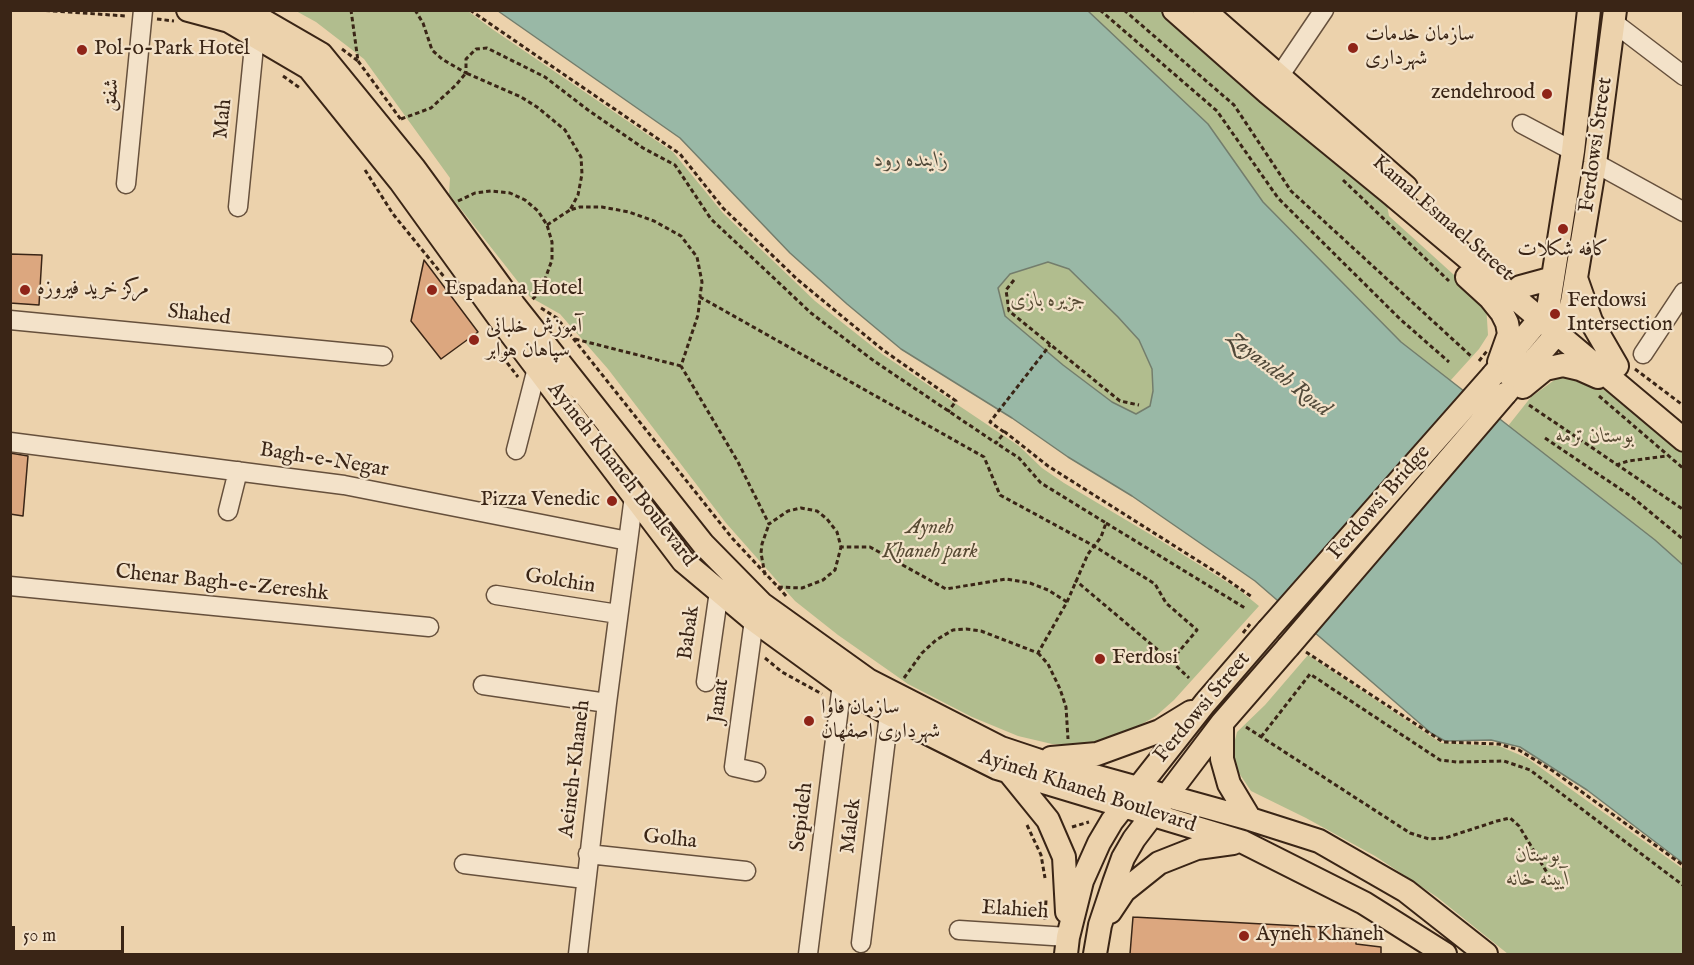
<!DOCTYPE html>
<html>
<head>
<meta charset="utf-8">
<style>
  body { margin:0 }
  #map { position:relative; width:1694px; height:965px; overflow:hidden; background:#ecd2ac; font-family:"IM FELL English",serif }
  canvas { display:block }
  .frame { position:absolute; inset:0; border:12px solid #3a2516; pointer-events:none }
  .scale { position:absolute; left:12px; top:926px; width:112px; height:27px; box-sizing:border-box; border:3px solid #3a2516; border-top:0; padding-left:8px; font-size:18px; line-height:21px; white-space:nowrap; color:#3a2516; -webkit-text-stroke:4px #f3e2c9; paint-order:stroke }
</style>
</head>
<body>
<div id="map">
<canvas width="1694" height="965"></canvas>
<div class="frame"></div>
<div class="scale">50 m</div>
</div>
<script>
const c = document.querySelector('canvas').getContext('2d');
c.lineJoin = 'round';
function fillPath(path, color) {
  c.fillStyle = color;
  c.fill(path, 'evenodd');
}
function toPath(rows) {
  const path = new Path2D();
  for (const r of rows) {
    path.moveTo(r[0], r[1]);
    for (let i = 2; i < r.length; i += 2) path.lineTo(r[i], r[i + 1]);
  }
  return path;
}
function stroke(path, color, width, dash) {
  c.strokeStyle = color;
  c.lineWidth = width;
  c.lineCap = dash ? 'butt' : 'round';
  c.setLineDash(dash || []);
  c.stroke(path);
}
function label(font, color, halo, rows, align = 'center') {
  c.font = font + ' "IM FELL English",Amiri,serif';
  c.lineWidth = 4.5;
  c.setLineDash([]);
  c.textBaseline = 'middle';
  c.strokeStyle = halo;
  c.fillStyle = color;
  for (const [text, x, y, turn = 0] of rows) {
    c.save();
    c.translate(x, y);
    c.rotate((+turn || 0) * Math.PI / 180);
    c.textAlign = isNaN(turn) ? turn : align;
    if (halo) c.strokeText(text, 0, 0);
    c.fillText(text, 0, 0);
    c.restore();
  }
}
fillPath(toPath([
  [296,11,468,11,492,29,673,152,723,213,815,301,882,354,1019,446,1042,468,1064,483,1158,539,1238,589,1259,606,1174,700,1156,716,1126,733,1105,740,1082,745,1052,744,1018,736,972,717,908,684,838,635,795,601,726,523,608,369,560,314,530,297,449,194,450,178,364,59,316,22],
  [1077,11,1169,11,1385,194,1389,216,1486,304,1488,335,1479,349,1450,381,1401,342,1263,202,1208,124],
  [1048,262,1069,269,1118,317,1139,340,1152,369,1153,391,1150,406,1136,414,1112,402,1063,365,1005,316,998,288,1010,274],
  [1560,376,1608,391,1683,453,1683,565,1655,540,1508,426,1531,397],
  [1308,655,1441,743,1499,746,1527,758,1683,869,1683,954,1508,954,1437,897,1375,856,1306,818,1251,791,1237,770,1232,752,1237,732,1265,705]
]), '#b1bd8e');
const water = toPath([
  [498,11,1088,11,1208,124,1263,202,1401,342,1655,540,1683,565,1683,863,1587,790,1520,747,1491,740,1445,741,1431,733,1255,581,1132,496,1068,457,1012,418,901,349,847,304,790,253,680,138,498,11],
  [1048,262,1069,269,1118,317,1139,340,1152,369,1153,391,1150,406,1136,414,1112,402,1063,365,1005,316,998,288,1010,274,1048,262]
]);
fillPath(water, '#99b8a6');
stroke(water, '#737d6c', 1.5);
const building = toPath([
  [10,254,42,255,39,305,10,303,10,254],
  [424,260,478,332,441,359,411,321,424,260],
  [10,453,28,456,23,516,10,514,10,453],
  [1133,917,1356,929,1356,944,1381,947,1381,954,1130,954,1133,917]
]);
fillPath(building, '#dca77f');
stroke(building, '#3a2516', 1.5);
const minor = toPath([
  [1613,22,1684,76],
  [1272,87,1324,10],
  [1522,124,1573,151],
  [1595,163,1684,212],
  [126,184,143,10],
  [238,207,255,36],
  [10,320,383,356],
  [1643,354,1684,292],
  [10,442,344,485,628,541],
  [516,450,537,368],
  [228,511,238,471],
  [10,586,429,627],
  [496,595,618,614],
  [754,620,734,767,756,772],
  [706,682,719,591],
  [483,685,607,703],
  [588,854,746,871],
  [464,864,585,879],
  [959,930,1068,937],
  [861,943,889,714],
  [578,954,607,703,634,496],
  [808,954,842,684]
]);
const major = toPath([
  [188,10,229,21,309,68,400,181,499,318,683,561,751,618,861,698,889,714,997,768,1243,842,1364,903,1445,954],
  [245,10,321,54,414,168,514,305,703,544,762,604,868,680,1001,748,1037,760,1250,819,1319,841,1406,891,1486,954],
  [1174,10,1268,93,1389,192,1684,440],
  [1204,10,1406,187],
  [1467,277,1490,298,1502,313,1507,323,1509,334,1499,362],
  [1577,281,1591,321,1617,366],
  [1520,287,1553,278],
  [1493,375,1548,309,1573,151,1589,10],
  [1523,387,1545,369,1563,365,1580,369,1598,377],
  [1505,394,1566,323,1572,302,1595,163,1615,10],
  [1222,723,1222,759,1229,784,1250,819],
  [1051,758,1097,754,1160,731,1191,712],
  [1009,772,1048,820,1064,857,1067,912],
  [1110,912,1124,891,1159,863,1197,848,1233,843],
  [1066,954,1068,937,1082,881,1099,843,1112,821,1205,703,1268,630],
  [1095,954,1100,925,1114,883,1123,858,1134,839,1222,723,1288,647]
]);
stroke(minor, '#66503c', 21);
stroke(major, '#3a2516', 26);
stroke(toPath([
  [38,10,126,16],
  [415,10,423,23,432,50,442,59,466,73,466,59,476,49,487,48,545,77,588,110,643,148,675,165,711,219,811,313,874,361,996,443,1005,432,1048,466,1219,574,1252,597],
  [470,10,680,154,723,208,798,280,883,350,956,401,948,412],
  [1100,10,1217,111,1278,198,1400,319,1449,362],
  [1124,10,1234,105,1291,191,1472,357],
  [157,19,174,21],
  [342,49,358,61,351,10],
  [358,61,402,121],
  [283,76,300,88],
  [401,119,431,108,456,85,466,73,521,97,537,107,565,130,581,157,582,174,578,195,570,210,580,207,602,207,629,212,654,221,681,236,697,257,702,282,700,296],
  [365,170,393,214,445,278],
  [1343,180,1449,281],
  [458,201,475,193,491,191,510,193,525,200,538,211,547,225,552,242,552,260,541,290,532,300],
  [547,225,570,210],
  [1014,280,1006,290,1009,311,1120,401,1139,405],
  [541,308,557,318,732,538,778,587,802,588,823,580,835,570,841,547],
  [575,339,681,366],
  [498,351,518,377],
  [1635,369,1684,406],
  [1599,396,1684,469],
  [1529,405,1684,510],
  [1004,432,990,422,1050,345],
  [1545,438,1632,497,1684,540],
  [1616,465,1628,461,1667,456],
  [1106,523,1245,608],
  [765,575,761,553,762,544,769,524],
  [778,587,787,597],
  [1067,602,1048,590,1030,583,1006,579,946,589,870,547,841,547,837,532,827,519,817,511,801,508,788,511,769,524,738,462,681,366,698,315,700,297,984,457,1000,495,1094,546,1155,584,1166,603,1197,630,1171,661,1075,580],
  [1306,652,1443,742,1499,744,1519,750,1553,771,1684,866],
  [1038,653,1048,664,1060,689,1066,707,1068,739],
  [765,658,782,672,822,694],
  [1171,661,1189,678],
  [904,678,922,653,936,640,953,630,966,629,981,631,1038,653,1067,602,1088,554,1101,537,1106,523,1041,483,1019,458,996,443],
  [1246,727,1410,833,1429,839,1445,838,1497,821,1510,818,1519,826,1555,886],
  [1261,737,1310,674,1440,760,1457,762,1504,761,1530,770,1684,886],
  [1027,825,1041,855,1045,878],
  [1072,827,1089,822],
  [1045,920,1046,900]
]), '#3a2516', 3, [4.5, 3]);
stroke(minor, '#f3e2c9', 18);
stroke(major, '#ecd2ac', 22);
const majorBridge = toPath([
  [1268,630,1493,375],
  [1288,647,1505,394]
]);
stroke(majorBridge, '#3a2516', 26, []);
stroke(toPath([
  [1479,361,1487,351],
  [1243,633,1250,624]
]), '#3a2516', 3, [4.5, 3]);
stroke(majorBridge, '#ecd2ac', 22);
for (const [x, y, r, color] of [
  [1353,48,6,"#8f2418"],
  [82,50,6,"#8f2418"],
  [1547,94,6,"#8f2418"],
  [1563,229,6,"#8f2418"],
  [25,290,6,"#8f2418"],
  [432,290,6,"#8f2418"],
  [1555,314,6,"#8f2418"],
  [474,340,6,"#8f2418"],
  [612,501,6,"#8f2418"],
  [1100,659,6,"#8f2418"],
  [809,721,6,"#8f2418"],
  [1244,936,6,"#8f2418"]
]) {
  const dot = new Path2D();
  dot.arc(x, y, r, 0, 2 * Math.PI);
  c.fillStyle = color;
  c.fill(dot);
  stroke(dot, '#f3e2c9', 2);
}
label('21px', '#3a2516', '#f3e2c9', [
  ["سازمان خدمات",1365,36],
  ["شهرداری",1365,60],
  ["Pol-o-Park Hotel",94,50],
  ["zendehrood",1535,94,"right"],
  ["کافه شکلات",1563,251,"center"],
  ["مرکز خرید فیروزه",37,290],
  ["Espadana Hotel",444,290],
  ["Ferdowsi",1567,302],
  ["Intersection",1567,326],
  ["آموزش خلبانی",486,328],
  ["سپاهان هوابر",486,352],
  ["Pizza Venedic",600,501,"right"],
  ["Ferdosi",1112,659],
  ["سازمان فاوا",821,709],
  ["شهرداری اصفهان",821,733],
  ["Ayneh Khaneh",1256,936]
], 'left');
label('21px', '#3a2516', '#f3e2c9', [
  ["شفق",112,95,-84],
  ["Mah",224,119,-84],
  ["Ferdowsi Street",1597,145,-82],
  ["Kamal Esmael Street",1442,219,41],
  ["Shahed",199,316,6],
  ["Bagh-e-Negar",324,461,9],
  ["Ayineh Khaneh Boulevard",621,475,52],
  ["Ferdowsi Bridge",1380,503,-49],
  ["Golchin",560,582,9],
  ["Chenar Bagh-e-Zereshk",222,584,6],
  ["Babak",690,633,-82],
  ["Janat",720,701,-82],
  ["Ferdowsi Street",1203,708,-50],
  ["Aeineh-Khaneh",576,769,-83],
  ["Ayineh Khaneh Boulevard",1087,792,18],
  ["Sepideh",803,817,-83],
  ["Malek",852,826,-83],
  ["Golha",670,840,6],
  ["Elahieh",1015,911,4]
]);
label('italic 21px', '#584b34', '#f3e2c9', [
  ["جزیره بازی",1048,302],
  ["بوستان ترمه",1595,438],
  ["Ayneh",930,529],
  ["Khaneh park",930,553],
  ["بوستان",1538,857],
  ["آیینه خانه",1538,881]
]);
label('italic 22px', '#524a3a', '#f3e2c9', [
  ["زاینده رود",911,161],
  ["Zayandeh Roud",1278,375,38]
]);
</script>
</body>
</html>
